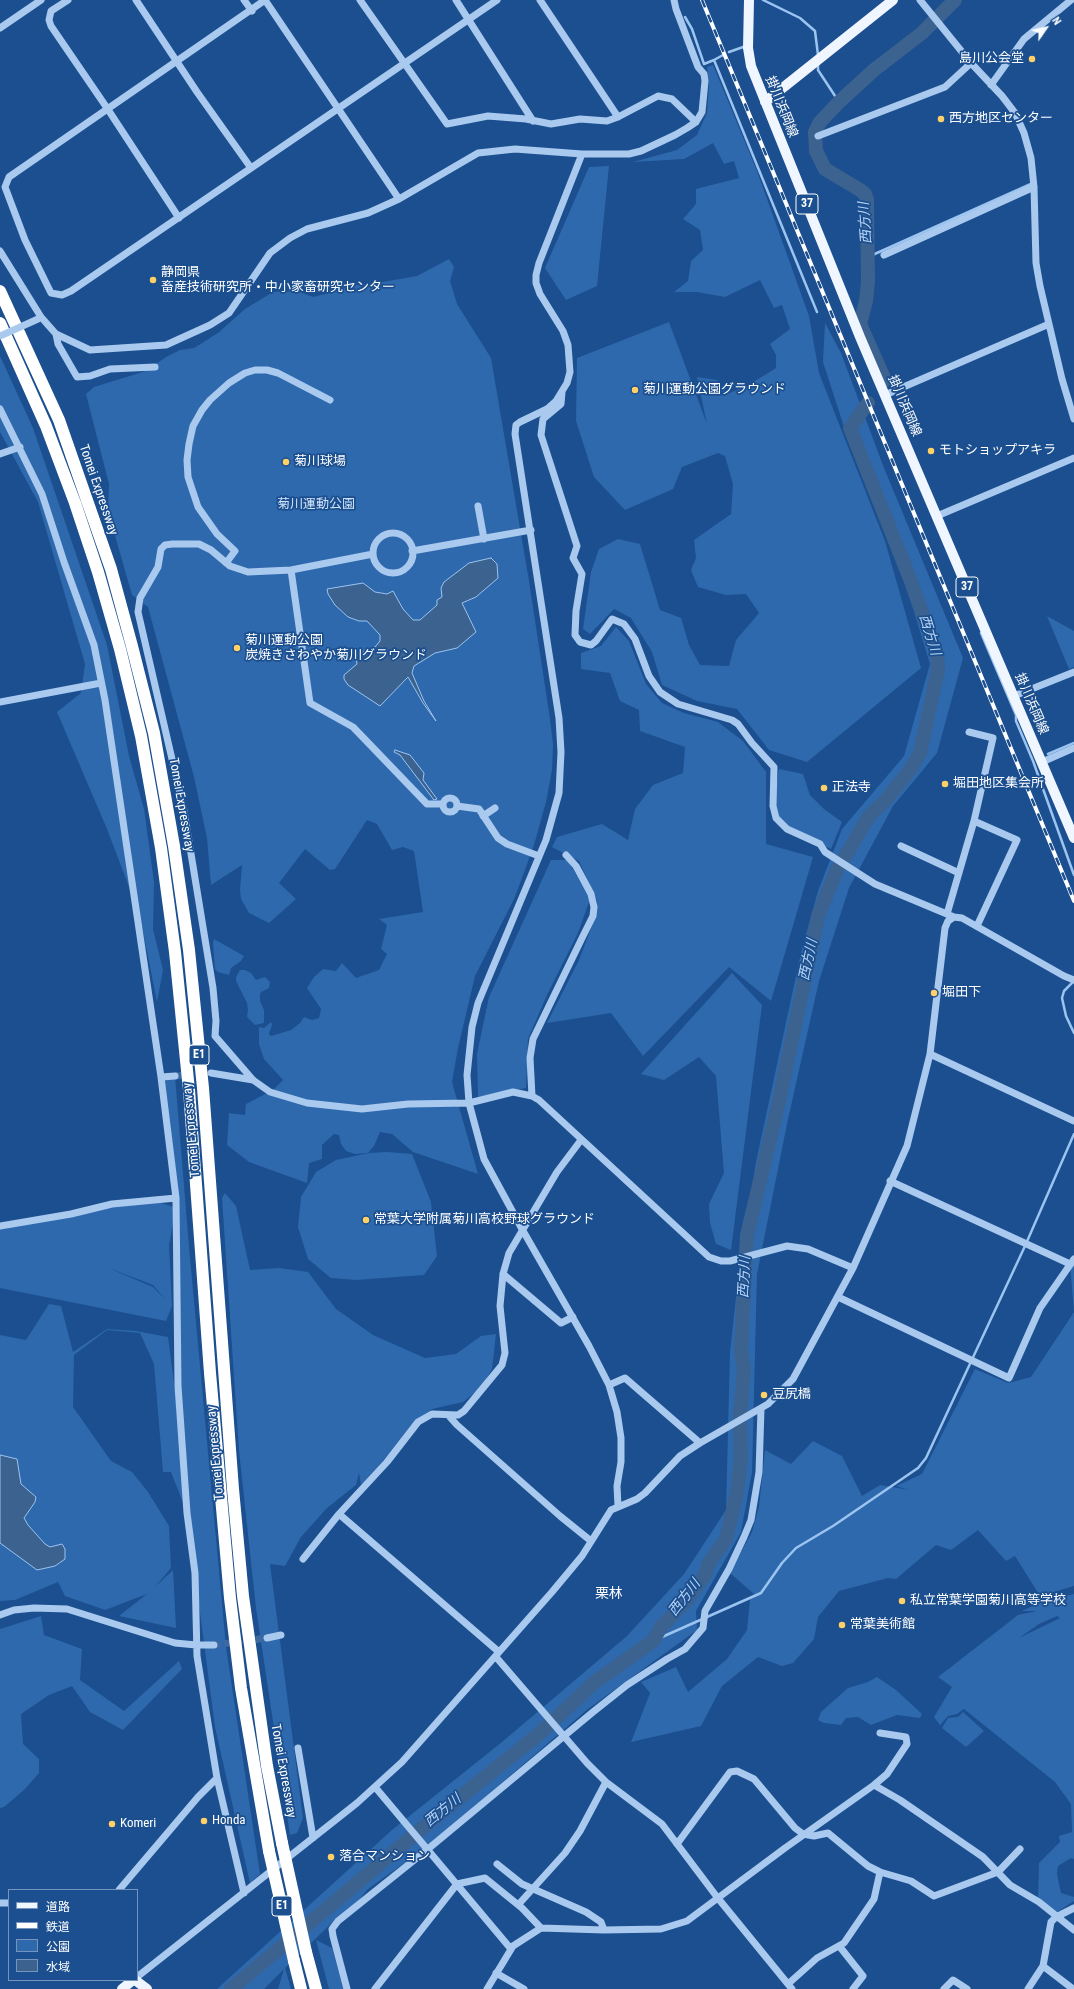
<!DOCTYPE html>
<html>
<head>
<meta charset="utf-8">
<style>
  body { margin:0 }
  #map { position:relative; width:1074px; height:1989px; overflow:hidden; background:#1b4f8f; font-family:"Roboto Condensed","Noto Sans JP",sans-serif }
  canvas { display:block }
  .legend { position:absolute; left:8px; top:1889px; width:130px; height:92px; box-sizing:border-box; background:#1b4f8f; border:1px solid #7695bc; margin:0; padding:5px 7px; list-style:none; font-size:12px; color:#fff }
  .legend li { display:flex; align-items:center; gap:8px; height:20px }
  .legend b { width:20px; border:1px solid #7695bc }
  .north { position:absolute; left:1026px; top:8px; width:40px; height:40px; -webkit-text-stroke:3px #1b4f8f; paint-order:stroke; rotate:56deg; font-size:11px; font-weight:700; line-height:16px; text-align:center; color:#fff }
  .north::after { content:''; display:block; margin:auto; width:14px; height:18px; background:#fff; clip-path:polygon(50% 0,100% 100%,50% 72%,0 100%) }
</style>
</head>
<body>
<div id="map">
<canvas width="1074" height="1989"></canvas>
<ul class="legend">
<li><b style="height:5px;background:#f0f6ff"></b>道路</li>
<li><b style="height:5px;background:#fff"></b>鉄道</li>
<li><b style="height:11px;background:#2e69ad"></b>公園</li>
<li><b style="height:11px;background:#3c6290"></b>水域</li>
</ul>
<div class="north">N</div>
</div>
<script>
const c = document.querySelector('canvas').getContext('2d');
c.lineJoin = 'round';
function fillPath(path, color) {
  c.fillStyle = color;
  c.fill(path, 'evenodd');
}
function toPath(rows) {
  const path = new Path2D();
  for (const r of rows) {
    if (r.length === 3) {
      path.moveTo(r[0] + r[2], r[1]);
      path.arc(r[0], r[1], r[2], 0, 2 * Math.PI);
      continue;
    }
    path.moveTo(r[0], r[1]);
    for (let i = 2; i < r.length; i += 2) path.lineTo(r[i], r[i + 1]);
  }
  return path;
}
function stroke(path, color, width, dash) {
  c.strokeStyle = color;
  c.lineWidth = width;
  c.lineCap = dash ? 'butt' : 'round';
  c.setLineDash(dash || []);
  c.stroke(path);
}
function label(font, color, halo, rows, align = 'center') {
  c.font = font + ' "Roboto Condensed","Noto Sans JP",sans-serif';
  c.lineWidth = 3.5;
  c.setLineDash([]);
  c.textBaseline = 'middle';
  c.strokeStyle = halo;
  c.fillStyle = color;
  for (const [text, x, y, turn = 0] of rows) {
    c.save();
    c.translate(x, y);
    c.rotate((+turn || 0) * Math.PI / 180);
    c.textAlign = isNaN(turn) ? turn : align;
    if (halo) c.strokeText(text, 0, 0);
    c.fillText(text, 0, 0);
    c.restore();
  }
}
fillPath(toPath([
  [713,65,757,171,809,316,819,373,885,541,921,668,807,762,769,750,737,709,697,701,662,685,652,652,631,618,614,609,590,634,583,629,591,572,599,549,618,539,640,544,660,610,681,618,689,645,700,665,729,666,736,640,759,613,746,594,726,595,698,587,691,570,696,558,694,540,731,514,733,484,725,456,718,453,682,467,673,489,625,510,594,477,576,421,577,358,669,322,707,424,697,377,717,380,727,394,747,386,776,368,776,355,770,344,790,329,782,305,774,308,760,280,725,297,697,292,674,292,688,281,691,261,703,250,700,230,683,219,696,204,696,189,739,178,734,161,724,164,713,143,684,159,633,162,677,150,697,135,707,113,709,85,707,67],
  [609,166,597,286,566,300,545,268,589,167],
  [449,259,454,267,450,281,457,304,491,358,529,581,550,719,553,744,552,770,546,802,534,845,515,897,475,976,458,1048,452,1082,478,1174,413,1152,392,1134,380,1132,374,1146,368,1153,355,1154,346,1151,341,1144,339,1135,334,1134,322,1145,322,1159,309,1163,307,1183,249,1162,227,1145,229,1113,245,1115,246,1104,273,1090,283,1080,264,1059,259,1044,259,1027,264,1028,271,1022,272,1025,269,1034,271,1036,291,1030,300,1023,304,1017,312,1020,319,1018,321,1009,307,988,314,977,323,969,336,971,342,963,356,978,379,970,387,954,381,949,387,925,379,919,423,912,414,851,403,847,392,850,377,824,367,820,335,869,330,870,305,849,279,883,296,899,269,923,249,913,241,899,240,890,242,865,211,885,207,838,194,777,148,607,132,595,108,511,109,484,86,394,94,387,146,371,166,357,180,350,194,348,218,333,245,309,273,292,297,291,313,297,333,292,341,287,383,282,417,276],
  [825,323,841,353,884,468,963,658,937,753,893,806,849,888,819,981,787,1124,757,1274,752,1472,741,1532,696,1611,697,1630,588,1709,428,1846,368,1889,358,1901,336,1919,285,1968,291,1989,278,1989,284,1969,264,1989,217,1989,392,1830,502,1742,627,1636,684,1574,726,1510,730,1352,741,1252,756,1162,801,953,818,891,842,829,904,756,930,664,886,520,845,430,823,362],
  [0,356,33,428,107,645,129,756,144,809,154,882,153,929,163,970,157,1002,140,916,107,829,57,712,81,693,85,664,38,502,0,432],
  [1047,616,1074,631,1074,667,1069,669],
  [616,627,629,641,646,684,662,703,684,713,718,722,743,741,766,772,766,844,813,857,771,1001,729,967,643,1056,611,1013,547,1023,579,960,592,926,597,901,579,861,552,847,557,837,602,824,628,840,635,809,653,785,683,773,685,747,640,731,639,710,620,701,610,673,581,669,581,653,601,646],
  [779,769,803,774,810,795,824,809,842,822,831,849,798,834,780,822,773,806],
  [551,860,568,860,590,899,578,933,547,995,528,1039,526,1088,478,1097,477,1054,489,997],
  [214,939,244,956,241,961,231,968,229,975,218,972,215,969,213,942],
  [240,970,245,970,251,973,256,980,265,977,270,982,269,988,261,992,260,995,260,1001,264,1010,264,1023,255,1025,247,1017,248,1010,247,1003,236,981,236,977],
  [732,973,762,1005,731,1250,716,1244,710,1223,709,1204,724,1173,716,1076,699,1057,664,1080,641,1074],
  [175,1076,189,1247,226,1647,260,1874,250,1883,215,1727,187,1513,171,1472,163,1472,154,1364,140,1333,107,1330,74,1355,73,1407,111,1461,132,1472,148,1492,169,1526,171,1568,155,1587,173,1570,176,1628,119,1616,147,1594,105,1610,65,1596,58,1582,15,1600,0,1601,0,1335,26,1340,49,1304,61,1306,73,1352,107,1329,136,1331,168,1337,182,1444,174,1218,169,1245,172,1306,166,1321,0,1288,0,1226,151,1200,174,1207,161,1077],
  [106,1267,153,1285,166,1300,153,1287],
  [387,1152,412,1154,431,1202,437,1256,424,1275,357,1280,331,1278,308,1259,298,1227,301,1197,316,1172,336,1160,369,1153],
  [225,1193,236,1206,250,1270,279,1268,308,1272,336,1309,373,1335,425,1358,456,1354,481,1336,496,1334,492,1369,481,1388,463,1402,432,1409,412,1424,382,1462,361,1485,359,1473,356,1485,327,1508,301,1537,285,1566,270,1564,303,1818,297,1833,290,1835,256,1608,239,1451,222,1198],
  [1074,1262,1074,1586,1040,1596,1015,1556,1006,1561,978,1530,951,1550,936,1545,896,1579,888,1578,839,1591,818,1617,814,1639,793,1663,782,1666,758,1657,722,1686,701,1726,631,1742,650,1693,641,1682,676,1667,688,1692,727,1659,747,1630,750,1599,754,1594,730,1573,752,1532,759,1507,765,1450,791,1464,813,1441,842,1456,862,1496,880,1485,909,1490,896,1486,922,1474,975,1369,1008,1383,1031,1377,1074,1312,1070,1264],
  [1074,1594,1074,1859,1071,1858,1058,1866,1057,1874,1061,1893,1074,1897,1074,1901,1057,1912,1038,1898,1039,1863,1060,1842,1059,1836,1072,1832,1071,1804,1055,1782,964,1709,957,1714,948,1716,940,1725,934,1717,952,1687,938,1677,1018,1615,1037,1611,1022,1611,1043,1601],
  [1057,1616,1060,1618,1019,1638,1039,1624],
  [41,1616,44,1635,82,1649,80,1680,124,1711,179,1661,182,1669,123,1730,90,1712,72,1686,49,1695,21,1714,23,1744,39,1759,39,1773,25,1789,4,1807,0,1808,0,1629],
  [877,1677,896,1690,922,1714,920,1718,897,1715,871,1725,858,1717,846,1718,841,1725,824,1723,818,1720,821,1712,848,1688,868,1682],
  [963,1712,984,1731,966,1747,942,1728,948,1718,958,1717],
  [316,1940,332,1948,344,1989,329,1989]
]), '#2e69ad');
const water = toPath([
  [491,558,497,564,498,578,476,597,462,603,476,632,457,648,435,653,414,666,412,673,424,701,436,721,423,703,408,677,380,706,348,685,344,679,344,675,357,664,356,658,358,654,375,647,380,641,380,635,367,621,359,621,348,617,335,605,328,594,327,589,363,583,375,592,387,594,393,591,403,609,413,620,420,620,437,605,437,600,442,597,441,588,444,582,469,563,491,558],
  [395,750,410,755,424,773,423,780,437,799,434,800,400,755,394,752,395,750],
  [0,1455,17,1459,21,1484,36,1497,35,1502,24,1518,28,1525,45,1544,50,1547,62,1544,65,1549,65,1559,55,1566,37,1570,0,1543,0,1455]
]);
fillPath(water, '#3c6290');
stroke(water, '#9cc4f0', 1);
stroke(toPath([
  [763,0,800,18,815,31,818,55],
  [685,17,692,29,704,64,714,60,817,312],
  [729,52,746,46],
  [714,60,723,55],
  [818,64,818,70,839,102],
  [868,257,1033,183],
  [981,633,1016,715,1016,721,1033,761,1074,875],
  [1048,754,1074,743],
  [1074,981,1064,991,1062,998,1066,1016,1074,1033],
  [653,1641,761,1593,782,1563,796,1548,833,1526,918,1468,926,1458,1025,1246,1074,1134]
]), '#9cc4f0', 2.5);
stroke(toPath([
  [885,380,860,324,866,301,868,282,867,200,865,194,860,190,825,169,816,151,815,132,820,122,839,102,874,70,922,33,955,0],
  [231,1989,432,1820,539,1734,595,1682,653,1641,661,1627,687,1600,705,1575,709,1563,726,1539,737,1492,741,1459,740,1415,744,1369,741,1350,747,1235,778,1106,818,916,836,872,869,816,886,800,910,770,920,753,938,670,937,654,910,579,850,428,868,403]
]), '#3c6290', 14);
stroke(toPath([
  [175,1076,205,1074],
  [214,1645,267,1638]
]), '#3d69a0', 7, [7, 3.5]);
stroke(toPath([
  [68,0,51,11,49,20,51,26,107,108,179,218],
  [136,0,197,92,251,168],
  [244,0,252,11],
  [265,0,9,177,5,187,25,240,51,293,62,295,71,291,497,0],
  [265,0,399,199],
  [360,0,447,124,488,116,526,119,551,124,580,119,607,121,618,117,658,96,672,99,696,122],
  [456,0,533,121],
  [540,0,618,117],
  [920,0,971,63,1002,96,1015,113,1024,133,1031,158,1034,187,1036,263,1040,286,1062,379,1074,419],
  [0,28,41,0],
  [991,85,1024,39,1071,0],
  [818,136,945,87,971,63],
  [582,154,539,263,536,275,536,283,540,294,563,331,568,345,570,372,567,383,556,401,547,409,520,422,516,425,515,434,559,718,561,752,559,793,546,840,478,1003,472,1027,467,1075,469,1103,484,1159,522,1229,589,1346,609,1385,617,1412,621,1438,621,1462,617,1486,618,1506],
  [0,251,41,317,56,334,90,350,166,345,210,325,229,313,270,253,290,238,307,229,368,213,399,199,478,153,515,149,582,154,629,154,641,151,675,135,687,128,696,122,702,112,705,81,704,74,698,67,676,9,674,0],
  [884,255,1034,187],
  [56,334,58,344,77,377,90,376,110,369,155,367],
  [562,392,561,404,543,419,541,435,577,546,573,558,582,574,576,611,575,635,580,642,591,645,596,641,612,619,624,624,635,639,649,676,660,692,678,704,732,720,738,724,752,743,774,767,773,806,776,818,787,829,820,844,825,852,875,884,954,917],
  [885,395,1049,324],
  [0,409,42,494,64,562,94,645,105,700,161,1077,176,1198,178,1386,187,1513,195,1573,197,1656,217,1778,244,1893],
  [0,454,20,447],
  [478,506,484,539],
  [937,516,1074,458],
  [393,553,20],
  [412,551,531,530],
  [373,554,291,570,248,572,230,566,211,550,199,544,172,544,165,545,161,549,158,567,140,598,138,612,184,811,213,988,216,1021,215,1036,253,1080,270,1092,307,1103,362,1109,408,1104,469,1103,513,1092,532,1096,539,1100,709,1257,721,1261,730,1261,787,1246,808,1249,853,1268],
  [226,563,235,551,217,534,198,507,188,477,187,460,189,444,193,426,202,410,210,400,229,383,245,373,255,370,267,370,278,373,330,400],
  [291,570,310,703,353,727,427,804,443,804],
  [1014,696,1074,672],
  [0,702,101,683],
  [1042,762,1074,748],
  [450,805,7],
  [457,806,479,809,498,838,507,844,539,856],
  [483,816,495,808],
  [974,821,1017,840,977,926],
  [901,846,959,873],
  [947,914,974,821,993,738,969,732],
  [930,1054,1074,1121],
  [211,1073,253,1080],
  [161,1077,175,1076],
  [532,1096,530,1058,533,1039,583,936,593,916,594,907,591,894,576,866,566,855],
  [890,1181,1070,1264],
  [0,1226,71,1214,112,1204,176,1198],
  [503,1274,561,1323,573,1317],
  [838,1297,1009,1378,1040,1308,1074,1259],
  [609,1385,625,1378,700,1443],
  [448,1415,457,1425,560,1516,591,1541],
  [339,1514,499,1652],
  [303,1559,339,1514,387,1462,418,1422,432,1414,458,1415,464,1411,502,1365,505,1353,500,1306,503,1274,509,1253,557,1172,581,1140],
  [0,1615,14,1610,34,1608,67,1609,175,1643,196,1645,214,1645],
  [267,1638,281,1635],
  [496,1657,587,1763,606,1782,662,1824,717,1897,792,1989],
  [298,1748,313,1838],
  [874,1785,887,1774,907,1744,906,1737,880,1733],
  [375,1787,511,1949],
  [677,1844,730,1772,737,1771,754,1779,795,1828,803,1834,814,1836,828,1833,868,1866,880,1872,911,1881,934,1896,998,1872,1020,1849],
  [497,1864,522,1884,586,1912,601,1922,604,1930],
  [119,1890,198,1797,217,1778],
  [0,1903,9,1903],
  [518,1905,565,1853,580,1831,606,1782],
  [840,1947,863,1976,853,1989],
  [1043,1966,1073,1989],
  [496,1973,524,1989],
  [137,1977,357,1803,402,1762,552,1592,582,1556,611,1510,637,1499,645,1493,680,1456,700,1443,768,1404,793,1379,853,1268,907,1146,930,1054,945,928,948,921,954,917,962,918,1064,976,1074,980],
  [788,1984,817,1958,844,1943,874,1899,880,1872],
  [347,1989,333,1936,332,1929,338,1921,428,1849,593,1712,627,1685,667,1659,685,1649,703,1628,705,1611,729,1569,744,1537,751,1520,759,1472,761,1409],
  [375,1989,457,1884,485,1878,522,1908,541,1928],
  [487,1989,513,1946,541,1928,604,1930,661,1929,687,1921,785,1848,874,1785,900,1800,983,1857,1010,1885,1039,1902,1074,1930],
  [944,1989,953,1980,967,1989],
  [1028,1989,1043,1966,1051,1922,1056,1917,1074,1908]
]), '#a9c9ee', 7);
stroke(toPath([
  [749,0,748,48,751,66,860,337,1074,838],
  [765,102,893,0],
  [135,1980,147,1989],
  [122,1989,133,1980]
]), '#f0f6ff', 10);
stroke(toPath([
  [0,291,59,420,111,569,132,646,154,733,174,846,189,950,203,1088,233,1489,243,1596,267,1766,282,1843],
  [0,323,46,426,75,503,98,572,120,649,141,736,161,848,175,952,189,1090,210,1373,230,1598,241,1688,269,1851],
  [306,1952,316,1989],
  [294,1961,301,1989]
]), '#fff', 12);
const rail = toPath([
  [702,0,1074,901]
]);
stroke(rail, '#fff', 4);
stroke(rail, '#1b4f8f', 2.5, [8]);
stroke(toPath([
  [0,336,38,319]
]), '#a9c9ee', 7);
stroke(toPath([
  [282,1843,306,1952],
  [269,1851,294,1961]
]), '#fff', 12);
for (const [x, y, r, color] of [
  [1032,59,4,"#ffd166"],
  [941,119,4,"#ffd166"],
  [153,280,4,"#ffd166"],
  [635,390,4,"#ffd166"],
  [931,451,4,"#ffd166"],
  [286,462,4,"#ffd166"],
  [237,648,4,"#ffd166"],
  [945,784,4,"#ffd166"],
  [824,788,4,"#ffd166"],
  [934,993,4,"#ffd166"],
  [366,1220,4,"#ffd166"],
  [764,1395,4,"#ffd166"],
  [902,1601,4,"#ffd166"],
  [842,1625,4,"#ffd166"],
  [204,1821,4,"#ffd166"],
  [112,1824,4,"#ffd166"],
  [331,1857,4,"#ffd166"]
]) {
  const dot = new Path2D();
  dot.arc(x, y, r, 0, 2 * Math.PI);
  c.fillStyle = color;
  c.fill(dot);
  stroke(dot, '#1b4f8f', 1.5);
}
for (const [x, y, w] of [
  [807,204,22],
  [967,587,22],
  [199,1055,20],
  [282,1906,20]
]) {
  const box = new Path2D();
  box.roundRect(x - w / 2, y - 10, w, 20, 3);
  c.fillStyle = '#1b4f8f';
  c.fill(box);
  stroke(box, '#fff', 1);
}
label('bold 12px', '#fff', null, [
  ["37",807,204],
  ["37",967,587],
  ["E1",199,1055],
  ["E1",282,1906]
]);
label('13px', '#fff', '#1b4f8f', [
  ["島川公会堂",1024,59,"right"],
  ["西方地区センター",949,119],
  ["静岡県",161,273],
  ["畜産技術研究所・中小家畜研究センター",161,288],
  ["菊川運動公園グラウンド",643,390],
  ["モトショップアキラ",939,451],
  ["菊川球場",294,462],
  ["菊川運動公園",245,641],
  ["炭焼きさわやか菊川グラウンド",245,656],
  ["堀田地区集会所",953,784],
  ["正法寺",832,788],
  ["堀田下",942,993],
  ["常葉大学附属菊川高校野球グラウンド",374,1220],
  ["豆尻橋",772,1395],
  ["私立常葉学園菊川高等学校",910,1601],
  ["常葉美術館",850,1625],
  ["Honda",212,1821],
  ["Komeri",120,1824],
  ["落合マンション",339,1857]
], 'left');
label('13px', '#fff', '#1b4f8f', [
  ["掛川浜岡線",781,107,68],
  ["掛川浜岡線",904,406,67],
  ["Tomei Expressway",98,490,71],
  ["掛川浜岡線",1031,704,67],
  ["Tomei Expressway",181,805,80],
  ["Tomei Expressway",192,1130,-95],
  ["Tomei Expressway",216,1453,-95],
  ["Tomei Expressway",283,1771,80]
]);
label('13px', '#cfe3fa', '#1b4f8f', [
  ["菊川運動公園",316,505]
]);
label('italic 14px', '#b5d3f5', '#1b4f8f', [
  ["西方川",866,223,-94],
  ["西方川",929,635,73],
  ["西方川",809,960,-78],
  ["西方川",745,1277,-87],
  ["西方川",685,1598,-52],
  ["西方川",443,1811,-39]
]);
label('14px', '#fff', '#1b4f8f', [
  ["栗林",609,1594]
]);
</script>
</body>
</html>
